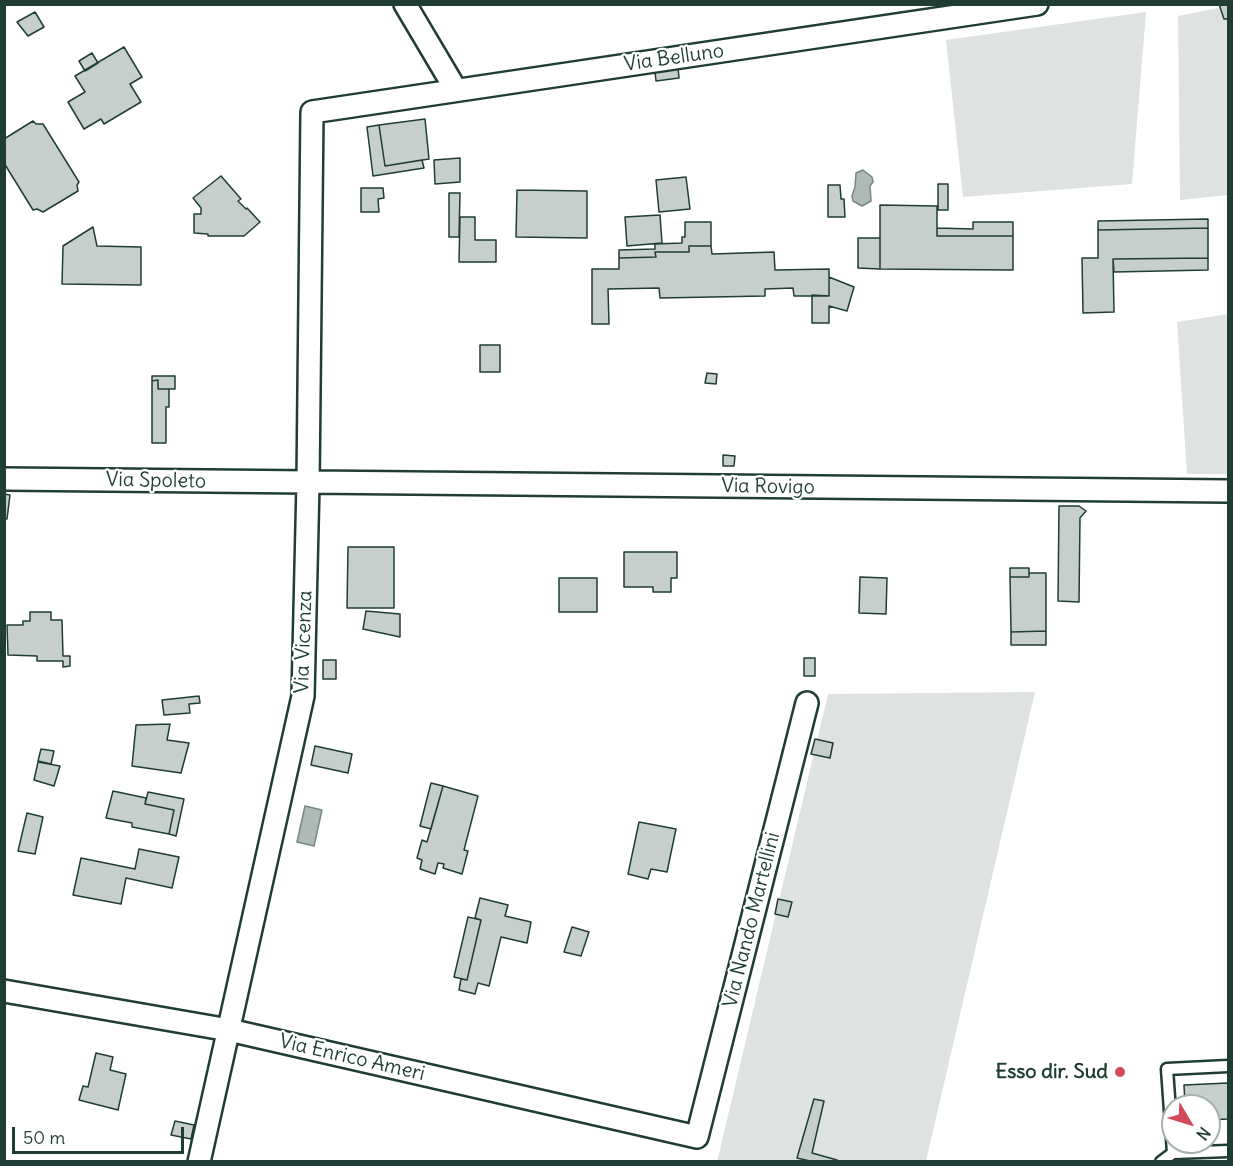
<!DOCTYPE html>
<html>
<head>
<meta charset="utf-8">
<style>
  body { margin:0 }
  #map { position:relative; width:1233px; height:1166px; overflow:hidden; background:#fff; font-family:Delius,sans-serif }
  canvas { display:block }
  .frame { position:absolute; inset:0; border:6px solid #1f3d34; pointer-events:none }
  .north { position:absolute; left:1161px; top:1094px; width:60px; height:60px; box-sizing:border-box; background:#fff; border:2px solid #a5b1ae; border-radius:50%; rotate:128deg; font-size:16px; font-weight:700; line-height:24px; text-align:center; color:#1f3d34 }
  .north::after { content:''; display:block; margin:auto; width:21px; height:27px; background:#d1495b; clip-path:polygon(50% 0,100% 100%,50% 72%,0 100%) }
  .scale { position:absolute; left:12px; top:1127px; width:172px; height:27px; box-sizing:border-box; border:3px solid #1f3d34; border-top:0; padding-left:8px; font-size:18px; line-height:21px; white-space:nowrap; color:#1f3d34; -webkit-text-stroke:4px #fff; paint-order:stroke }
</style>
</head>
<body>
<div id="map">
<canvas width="1233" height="1166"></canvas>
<div class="frame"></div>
<div class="north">N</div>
<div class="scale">50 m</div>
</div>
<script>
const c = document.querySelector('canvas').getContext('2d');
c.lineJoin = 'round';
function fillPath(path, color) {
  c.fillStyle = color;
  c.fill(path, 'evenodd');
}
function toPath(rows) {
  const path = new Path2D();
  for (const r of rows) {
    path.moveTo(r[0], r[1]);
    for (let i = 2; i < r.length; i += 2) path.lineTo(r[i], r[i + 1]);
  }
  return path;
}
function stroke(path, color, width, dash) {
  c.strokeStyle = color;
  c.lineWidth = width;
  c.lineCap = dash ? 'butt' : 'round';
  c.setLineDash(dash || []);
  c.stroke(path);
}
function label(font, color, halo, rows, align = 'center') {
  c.font = font + ' Delius,sans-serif';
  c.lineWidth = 4.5;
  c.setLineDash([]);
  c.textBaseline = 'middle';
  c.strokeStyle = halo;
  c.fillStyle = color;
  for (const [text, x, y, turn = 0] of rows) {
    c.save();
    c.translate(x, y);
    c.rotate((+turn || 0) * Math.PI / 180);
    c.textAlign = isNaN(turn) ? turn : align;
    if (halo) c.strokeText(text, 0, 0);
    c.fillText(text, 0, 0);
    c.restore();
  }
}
fillPath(toPath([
  [1228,6,1228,195,1180,200,1178,16],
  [1146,12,1132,184,963,197,946,40],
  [1228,314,1228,474,1187,474,1177,322],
  [1035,692,926,1161,717,1162,828,694]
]), '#dee3e2');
const water = toPath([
  [863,170,872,177,873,182,870,186,871,201,862,206,853,201,852,196,855,187,856,173,863,170],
  [305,806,322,810,314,846,297,842,305,806]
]);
fillPath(water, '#afbab7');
stroke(water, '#758883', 1.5);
const building = toPath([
  [1219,4,1228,4,1228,19,1224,19,1219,4],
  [35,12,44,27,28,36,17,22,35,12],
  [124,47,142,77,130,84,141,102,104,124,101,119,84,129,68,102,85,92,75,76,124,47],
  [92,53,98,63,85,71,79,61,92,53],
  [678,68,679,78,656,81,655,72,678,68],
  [425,119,429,159,385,166,379,125,425,119],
  [33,121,36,124,43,124,79,182,77,185,78,191,43,212,37,209,33,210,4,163,4,139,33,121],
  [379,125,385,166,422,160,424,168,373,176,367,127,379,125],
  [460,158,460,182,435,184,434,160,460,158],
  [221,176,241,199,238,201,246,209,247,208,260,222,244,236,208,236,208,234,194,233,194,214,201,214,201,208,193,198,221,176],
  [686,177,690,209,659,212,656,180,686,177],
  [938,184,948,184,948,210,938,210,938,184],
  [828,185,840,185,841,199,844,199,845,217,828,217,828,185],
  [361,188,383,188,384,198,378,199,379,212,361,212,361,188],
  [517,190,587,191,587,238,516,237,517,190],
  [449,193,460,193,459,237,449,237,449,193],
  [880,205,937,206,937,236,1013,236,1013,270,880,269,880,205],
  [660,215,662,243,627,246,625,217,660,215],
  [460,217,475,217,475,240,496,240,496,262,459,262,460,217],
  [1208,219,1208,228,1098,230,1098,221,1208,219],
  [685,222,711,222,711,246,689,246,689,252,655,252,656,257,619,258,619,250,655,249,655,244,682,243,682,237,685,237,685,222],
  [973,222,1013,222,1013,236,937,236,937,228,973,229,973,222],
  [93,227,97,246,141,247,141,285,62,284,63,246,93,227],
  [1208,228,1208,258,1113,259,1114,312,1083,313,1082,258,1098,258,1098,230,1208,228],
  [858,238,880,238,880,269,858,268,858,238],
  [689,246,711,246,712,254,774,252,775,270,829,269,829,296,794,296,793,288,765,289,765,296,660,298,659,288,608,289,609,324,592,324,592,269,619,269,619,258,656,257,655,252,689,252,689,246],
  [1208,258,1208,270,1114,272,1113,259,1208,258],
  [829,277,854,287,847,311,829,306,829,323,812,323,812,295,829,296,829,277],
  [480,345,500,345,500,372,480,372,480,345],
  [707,373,717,374,716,384,705,383,707,373],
  [152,376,175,376,175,389,158,389,158,380,152,381,152,376],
  [158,380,158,389,169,389,169,407,166,407,166,443,152,443,152,381,158,380],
  [723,455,735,456,734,466,723,466,723,455],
  [4,494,10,495,7,519,4,519,4,494],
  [1059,506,1079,506,1086,511,1080,518,1079,602,1058,601,1059,506],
  [348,547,394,547,394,608,347,608,348,547],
  [624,552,677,552,677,578,671,578,671,592,653,592,653,587,624,587,624,552],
  [1010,568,1029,568,1029,577,1010,577,1010,568],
  [1029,573,1046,573,1046,631,1011,632,1010,577,1029,577,1029,573],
  [860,577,887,578,886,614,859,613,860,577],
  [559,578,597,578,597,612,559,612,559,578],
  [366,611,400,614,400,637,363,629,366,611],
  [30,612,51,612,51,620,62,620,63,656,70,656,70,666,63,667,63,661,37,661,37,656,8,655,7,625,23,625,23,621,30,621,30,612],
  [1046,631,1046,645,1011,645,1011,632,1046,631],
  [804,658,815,658,815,676,804,676,804,658],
  [323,660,336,660,336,679,323,679,323,660],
  [199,696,200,703,189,704,190,713,164,715,162,700,199,696],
  [170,724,167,740,189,743,181,773,132,766,136,725,170,724],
  [815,739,833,743,830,758,811,754,815,739],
  [315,746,352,754,348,773,311,765,315,746],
  [41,749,54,751,51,764,38,761,41,749],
  [38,762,60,766,54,786,34,780,38,762],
  [431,783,443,786,431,829,420,826,431,783],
  [443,786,478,796,464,850,468,851,462,874,443,868,444,864,438,863,435,874,420,869,422,860,417,858,422,840,427,842,443,786],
  [113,791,146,798,145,804,174,810,169,834,132,827,132,823,106,818,113,791],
  [148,792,184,799,176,836,169,834,174,810,145,804,148,792],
  [27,813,43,817,35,854,18,851,27,813],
  [639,822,676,829,667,872,651,869,648,879,628,874,639,822],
  [139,849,179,857,172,888,126,878,121,904,73,895,81,858,135,869,139,849],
  [480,898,508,905,505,916,531,922,527,943,501,937,489,986,478,983,475,994,459,990,461,979,467,980,481,920,475,918,480,898],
  [778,899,792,902,788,917,775,914,778,899],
  [468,917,481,920,467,980,454,977,468,917],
  [572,927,589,932,581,956,564,952,572,927],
  [96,1053,113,1057,110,1070,126,1074,118,1110,79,1100,83,1086,88,1087,96,1053],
  [1228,1083,1228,1119,1209,1120,1209,1106,1185,1106,1184,1085,1228,1083],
  [814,1099,824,1101,812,1153,837,1160,837,1162,814,1162,797,1158,814,1099],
  [175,1121,194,1125,191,1139,171,1135,175,1121]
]);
fillPath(building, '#c7cfcc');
stroke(building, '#1f3d34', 1.5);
const service = toPath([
  [1173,1153,1167,1069,1228,1066],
  [1161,1162,1173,1153,1228,1151]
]);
const minor = toPath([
  [405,4,456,90],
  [4,479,1228,491],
  [4,991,229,1030,697,1137,807,703],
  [199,1162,303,696,308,483,312,112,1037,4]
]);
stroke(service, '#1f3d34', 15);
stroke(minor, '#1f3d34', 26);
stroke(service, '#fff', 10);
stroke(minor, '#fff', 21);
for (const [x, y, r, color] of [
  [1120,1072,6,"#d1495b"]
]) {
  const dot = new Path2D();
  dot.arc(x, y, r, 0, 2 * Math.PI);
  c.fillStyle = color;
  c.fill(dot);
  stroke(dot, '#fff', 2);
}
label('20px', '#1f3d34', '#fff', [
  ["Via Belluno",674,58,-8],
  ["Via Spoleto",156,481,1],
  ["Via Rovigo",768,487,1],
  ["Via Vicenza",304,642,-88],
  ["Via Nando Martellini",752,920,-76],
  ["Via Enrico Ameri",352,1058,13]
]);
label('bold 20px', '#1f3d34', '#fff', [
  ["Esso dir. Sud",1108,1072]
], 'right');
</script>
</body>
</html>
